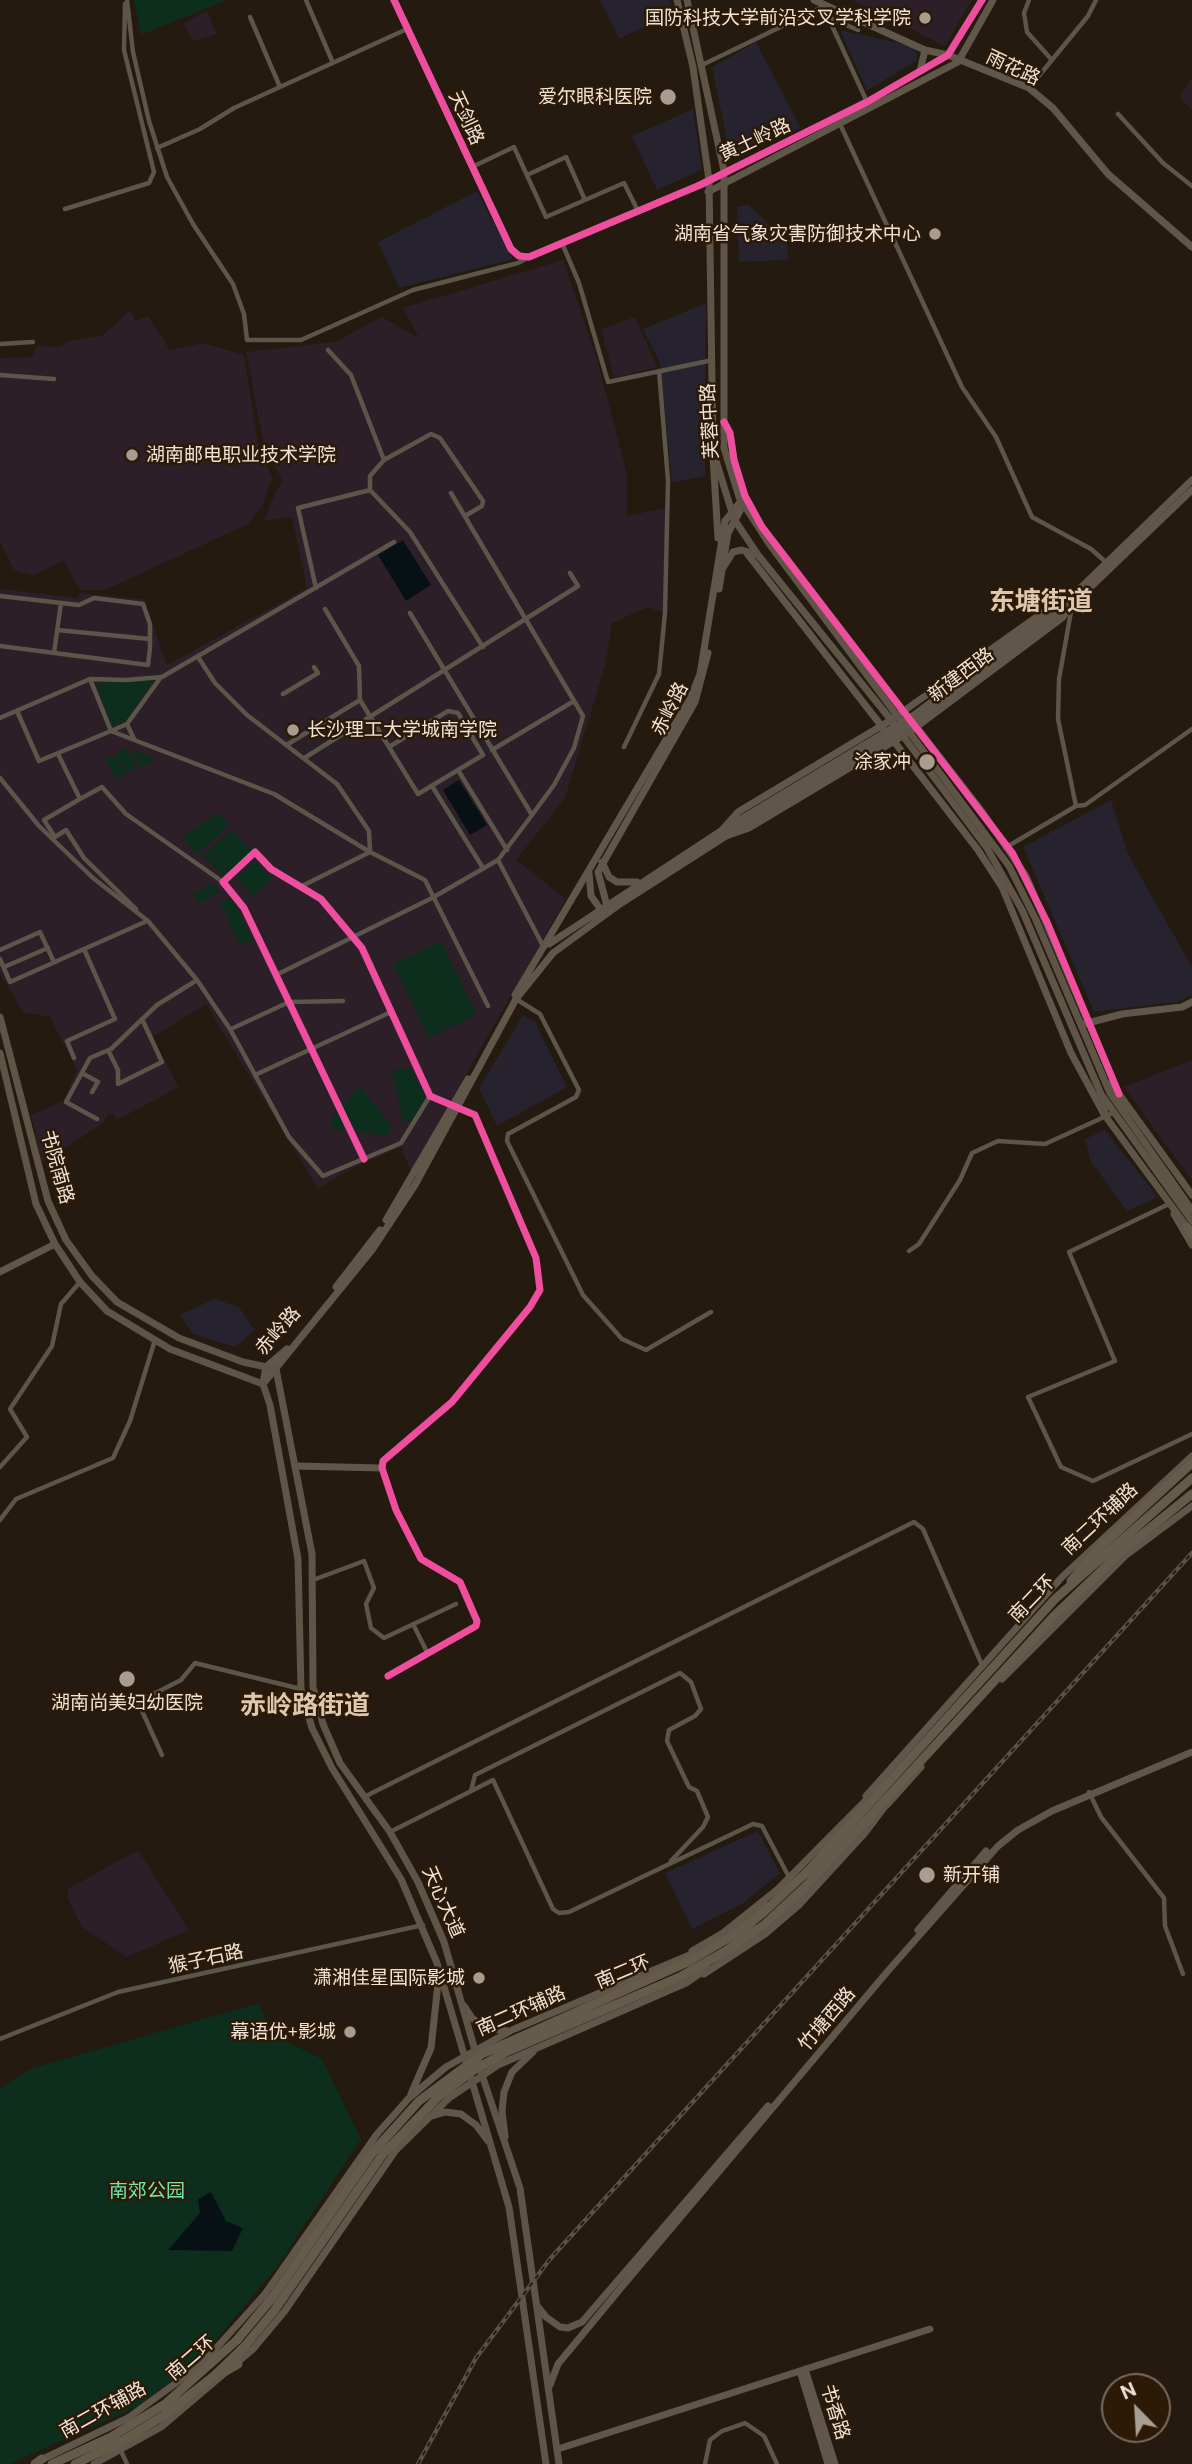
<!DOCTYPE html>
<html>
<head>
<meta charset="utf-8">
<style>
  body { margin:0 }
  #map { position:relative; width:1192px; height:2464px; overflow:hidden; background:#241a0f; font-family:"Public Sans",sans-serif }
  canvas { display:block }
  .north { position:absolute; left:1101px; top:2373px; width:70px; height:70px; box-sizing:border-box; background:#2c1a07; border:2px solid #7a6a5a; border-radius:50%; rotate:336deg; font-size:19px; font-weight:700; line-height:28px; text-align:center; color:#efe3d7 }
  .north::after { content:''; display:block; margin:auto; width:24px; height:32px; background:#a89d91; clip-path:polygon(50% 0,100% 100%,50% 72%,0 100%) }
</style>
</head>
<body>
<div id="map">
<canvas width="1192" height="2464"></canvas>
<div class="north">N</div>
</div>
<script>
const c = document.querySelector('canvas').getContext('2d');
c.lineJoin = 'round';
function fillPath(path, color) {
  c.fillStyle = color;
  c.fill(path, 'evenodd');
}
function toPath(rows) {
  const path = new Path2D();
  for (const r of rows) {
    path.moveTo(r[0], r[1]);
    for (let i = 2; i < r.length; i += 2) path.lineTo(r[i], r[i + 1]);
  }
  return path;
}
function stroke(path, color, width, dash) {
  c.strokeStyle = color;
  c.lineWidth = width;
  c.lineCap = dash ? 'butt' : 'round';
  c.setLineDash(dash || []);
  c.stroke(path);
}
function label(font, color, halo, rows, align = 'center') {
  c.font = font + ' "Public Sans","Noto Sans SC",sans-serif';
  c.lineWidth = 5;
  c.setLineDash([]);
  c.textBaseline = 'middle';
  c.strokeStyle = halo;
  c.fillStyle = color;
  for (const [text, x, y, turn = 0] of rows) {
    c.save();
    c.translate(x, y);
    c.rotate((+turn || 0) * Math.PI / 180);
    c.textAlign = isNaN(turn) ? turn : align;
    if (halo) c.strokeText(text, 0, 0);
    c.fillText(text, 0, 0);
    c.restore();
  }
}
fillPath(toPath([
  [600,0,669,0,672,14,619,39],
  [840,30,916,47,917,60,867,91],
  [756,42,801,128,730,156,712,67],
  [693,109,702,170,657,190,632,136],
  [477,191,513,259,399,288,378,242],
  [748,204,787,242,788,260,739,262,737,207],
  [706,303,705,476,672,483,660,363,643,329],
  [1111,800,1128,854,1192,967,1192,995,1177,1002,1094,1012,1023,847],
  [523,1015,535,1022,567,1087,497,1126,479,1088],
  [1105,1130,1158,1197,1127,1211,1090,1160,1085,1139],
  [214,1299,239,1307,255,1330,235,1347,193,1334,180,1315],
  [758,1831,780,1873,742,1904,692,1929,665,1873]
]), '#26222e');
fillPath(toPath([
  [852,0,972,0,945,46],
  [207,11,217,34,193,41,183,24],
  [1192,78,1192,111,1179,96],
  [563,260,598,362,627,475,627,516,669,507,665,613,648,607,612,623,606,662,565,798,516,860,566,899,411,1171,401,1147,349,1170,318,1189,206,1004,152,1038,179,1087,117,1120,114,1114,108,1115,102,1124,42,1163,31,1115,63,1101,77,1070,50,1017,23,1012,0,973,0,589,78,598,79,593,144,599,167,665,307,588,292,517,263,521,282,480,264,446,246,352,335,342,382,317,419,338,403,308],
  [130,311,136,321,148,316,170,350,203,343,244,355,258,444,272,478,262,507,248,524,105,590,80,590,64,561,33,575,14,570,0,542,0,358,32,357,37,346,60,347,70,341,103,335],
  [635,317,657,367,614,378,601,329],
  [1192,1060,1192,1181,1124,1087],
  [138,1850,189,1930,127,1957,82,1927,67,1896,68,1889]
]), '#2d1f28');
fillPath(toPath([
  [134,0,227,0,141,35],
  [155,679,125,722,117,727,111,725,96,683],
  [126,748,137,767,127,773,116,754],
  [130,749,151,756,153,760,141,768],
  [115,755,126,774,116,779,105,760],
  [219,812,229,826,196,854,183,836],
  [232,830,252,851,223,877,203,855],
  [255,860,272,878,253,896,236,878],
  [213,883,219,892,198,903,193,894],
  [232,897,252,940,240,945,220,902],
  [441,941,477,1014,429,1038,393,964],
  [410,1068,426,1096,412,1122,403,1122,392,1071],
  [360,1086,392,1126,388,1136,329,1128,335,1113],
  [259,2003,271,2034,322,2059,361,2139,276,2268,202,2357,139,2406,9,2464,0,2464,0,2088,30,2069]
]), '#0d2e1d');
fillPath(toPath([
  [403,540,431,585,406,601,378,555],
  [459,780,487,825,470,835,443,790],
  [211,2192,226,2221,243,2228,232,2251,168,2250,200,2213,198,2199]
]), '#071115');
stroke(toPath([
  [127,0,133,52,149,121,167,177,193,224,233,284,244,314,247,340,301,340,413,290,518,263,529,257],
  [306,0,333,63],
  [1029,0,1024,13,1027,32,1051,59],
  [250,17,280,87],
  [858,30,828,17,867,102],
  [702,65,824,6],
  [1029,88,1088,16,1096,0],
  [1118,114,1163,163,1192,186],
  [840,124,962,387,996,437,1032,517,1091,549,1107,563],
  [157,148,200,129,234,108,407,29],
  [472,167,514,147,546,217,624,183,637,209],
  [527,175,566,157,585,200],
  [65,209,149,183,154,172,124,50,125,4],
  [562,243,579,283,608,382,713,360],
  [0,344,33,342],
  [328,350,351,375,384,460],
  [0,375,54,379],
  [370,490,370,476,384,460,431,434,440,438,483,501,482,506,465,516],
  [451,493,583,716,574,748,554,785,532,815],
  [316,588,298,508,370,490,410,532,483,647],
  [0,596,79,605,94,598,143,604,150,624,150,648,148,665,0,646],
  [325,609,359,666,360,700,418,794,483,755,458,713,448,711,389,747],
  [57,630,150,639],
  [54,653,61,603],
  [198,657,215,683,247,715,337,784,369,831,370,851],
  [90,679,111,731,127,724,161,677],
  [283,694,318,673,314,667],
  [17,711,39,761,111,731,274,794,370,852],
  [0,718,90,679,126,680,162,677,394,542],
  [127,724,134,739],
  [288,744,360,700],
  [624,747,659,674,665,613,668,480,659,371],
  [492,750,574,701],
  [58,754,80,799,102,787,126,814,223,882],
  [306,757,578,586,570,573],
  [458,770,507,850],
  [0,778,39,826,93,878,148,921,197,980,230,1029,289,1137,323,1176,401,1143,430,1096],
  [432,786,483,868],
  [80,799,44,820,55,837,66,830,84,858,136,909],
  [1076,806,1085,805,1192,729],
  [1005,848,1076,806,1058,719,1059,679,1072,606],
  [498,860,542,944],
  [302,886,370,852,425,880,488,1006],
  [0,950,40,932,54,962],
  [0,959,10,982,147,921],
  [4,967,48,948],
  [276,975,432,898,498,860,532,815,410,613],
  [516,999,540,1014,579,1090,576,1097,508,1134,507,1141,583,1295,622,1339,646,1350,711,1312],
  [231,1029,289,1002,343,1001],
  [108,1050,118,1070,118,1084,162,1062,142,1019],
  [74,1058,67,1041,115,1019,84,949],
  [82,1073,98,1082,92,1092],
  [255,1075,391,1012],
  [97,1119,66,1102,90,1058,111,1049,157,1005,197,980],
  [364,1159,244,908,223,882,255,852,271,869,321,899,362,948,430,1096,475,1115,536,1258,540,1290,530,1307,452,1402,383,1461,382,1468,396,1510,421,1559,460,1582,477,1621,476,1626,388,1676],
  [1169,1204,1069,1252,1115,1361,1028,1397,1061,1467,1093,1481,1192,1434],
  [909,1251,919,1244,960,1180,972,1153,998,1141,1045,1144,1113,1113],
  [0,1467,27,1437,10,1409,52,1346,61,1304,80,1282],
  [0,1520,16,1499,113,1458,130,1421,155,1340],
  [313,1580,364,1561,374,1588,366,1604,371,1628,384,1638,456,1604],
  [413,1624,428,1654],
  [162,1755,138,1702,181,1680,195,1663,301,1689],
  [471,1791,475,1775,680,1673,691,1682,701,1709,695,1716,669,1730,667,1741,689,1787,697,1791,708,1817,703,1827,671,1861],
  [1089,1792,1101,1817,1164,1898,1165,1926,1183,1974],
  [364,1797,914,1522,923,1529,982,1665],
  [390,1832,493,1780,553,1909,559,1913,569,1912,753,1824,762,1826,790,1879],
  [0,2039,118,1992,423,1925],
  [121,2451,127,2464],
  [705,2464,710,2440,722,2431,745,2423,764,2436,777,2464]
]), '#5c554a', 4.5);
stroke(toPath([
  [394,0,511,249,519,256,529,257,700,185,867,102,948,55,982,0],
  [814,0,925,50,948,55,1029,88,1053,108,1108,174,1192,247],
  [920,71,925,50],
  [708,192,958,62,993,0],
  [724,422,730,433,734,460,745,496,762,527,906,715],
  [713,456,718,538],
  [746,552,883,728],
  [719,589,728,533,743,505],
  [914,724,983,813,1026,876,1119,1094],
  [893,740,978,850,1002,887,1071,1053,1104,1114],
  [602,862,609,877,617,882,637,882],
  [589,873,591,896,601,910],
  [607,906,598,872,695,702,708,653],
  [549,944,721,831,738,812,891,720,1052,606,1068,600,1192,480],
  [515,995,690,699,700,674,725,521,741,501],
  [1084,1024,1122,1014,1182,1007,1192,1002],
  [1174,1214,1192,1245],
  [386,1220,468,1079],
  [0,1272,55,1244],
  [336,1287,380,1230],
  [263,1383,266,1367,287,1349],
  [263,1384,372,1250,415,1185,516,999,553,953,620,904,726,836,749,828,911,731,1062,618,1072,605,1192,490],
  [296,1466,382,1468],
  [1002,1679,1125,1556,1192,1506],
  [866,1796,1062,1577,1192,1456],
  [887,1805,921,1767],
  [780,1916,807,1891],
  [918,1930,986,1851],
  [724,1935,765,1905],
  [464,2006,472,2018,485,2028,508,2031],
  [411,2094,431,2048,439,1974],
  [432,2116,445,2112,461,2114,476,2125,488,2141],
  [505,2137,502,2111,504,2092,512,2072,533,2052],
  [538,2307,546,2317,560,2327,568,2328,582,2322,768,2106],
  [805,2369,835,2464],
  [800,2371,828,2464],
  [550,2385,558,2364,620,2289,887,1972,998,1846,1018,1830,1052,1811,1192,1752],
  [558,2449,930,2329],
  [39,2461,128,2418,202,2364,265,2294,377,2134,409,2098,446,2067,512,2030,699,1951],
  [94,2464,161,2427,253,2349,284,2312,396,2150,449,2098,498,2065,686,1983,708,1968]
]), '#60564a', 7);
stroke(toPath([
  [677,0,693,67,709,180,713,451,734,519,758,555,891,720,987,848,1022,910,1101,1094,1192,1221],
  [687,0,724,171,724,448,739,497,770,545,1009,866,1036,920,1110,1093,1192,1210],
  [723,568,733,552,742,550,758,555],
  [0,1017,48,1201,66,1240,92,1276,117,1302,179,1338,243,1362,276,1369,312,1554,313,1687,323,1724,340,1763,390,1832,418,1882,444,1942,482,2075,520,2188,559,2464],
  [0,1053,36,1204,55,1244,80,1282,107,1311,170,1349,263,1384,270,1405,298,1559,301,1689,312,1728,332,1768,401,1879,437,1963,509,2207,546,2464],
  [1108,1084,1119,1094,1192,1195],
  [1102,1101,1106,1117,1187,1227]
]), '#5f5546', 7);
stroke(toPath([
  [1187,1227,1192,1234],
  [1071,1581,1103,1545,1192,1463],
  [224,2372,238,2364],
  [35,2464,42,2459],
  [52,2464,111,2437,165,2404,237,2340],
  [75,2464,122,2441,163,2416,215,2375,245,2346]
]), '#655b4b', 9);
const rail = toPath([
  [418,2464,476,2358,550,2259,1192,1553]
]);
stroke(rail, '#5a524a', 4.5);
stroke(rail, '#2c1a07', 2, [5]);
stroke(toPath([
  [721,831,914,715,1068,600],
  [726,836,918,720,1072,605],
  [692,1951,723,1933,778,1889,883,1783],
  [704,1974,765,1934,800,1904,865,1833,889,1801]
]), '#60564a', 7);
stroke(toPath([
  [237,2340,272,2298,373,2152,419,2101,482,2054,688,1962,742,1930,765,1911,809,1870,1055,1599,1192,1478],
  [245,2346,274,2311,383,2154,438,2097,474,2070,508,2051,680,1977,724,1952,764,1925,807,1885,1054,1616,1123,1550,1192,1494]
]), '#655b4b', 9);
stroke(toPath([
  [394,0,511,249,519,256,529,257,700,185,867,102,948,55,982,0],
  [724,422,730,433,734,460,745,496,762,527,1013,854,1047,922,1119,1094],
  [364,1159,244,908,223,882,255,852,271,869,321,899,362,948,430,1096,475,1115,536,1258,540,1290,530,1307,452,1402,383,1461,382,1468,396,1510,421,1559,460,1582,477,1621,476,1626,388,1676]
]), '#ef4d9e', 7);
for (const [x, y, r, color] of [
  [925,18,7,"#a89d91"],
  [668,97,9,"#a89d91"],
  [935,234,7,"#a89d91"],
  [132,455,7,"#a89d91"],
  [293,730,7,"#a89d91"],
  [927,762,9,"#a89d91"],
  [127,1679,9,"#a89d91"],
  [927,1875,9,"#a89d91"],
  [479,1978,7,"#a89d91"],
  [350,2032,7,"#a89d91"]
]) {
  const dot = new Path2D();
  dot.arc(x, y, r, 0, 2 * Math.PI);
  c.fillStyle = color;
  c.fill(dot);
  stroke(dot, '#2c1a07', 2.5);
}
label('19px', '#efe3d7', '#2c1a07', [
  ["国防科技大学前沿交叉学科学院",911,18],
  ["爱尔眼科医院",652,97],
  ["湖南省气象灾害防御技术中心",921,234],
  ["湖南邮电职业技术学院",146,455,"left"],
  ["长沙理工大学城南学院",307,730,"left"],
  ["涂家冲",911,762],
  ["湖南尚美妇幼医院",127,1703,"center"],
  ["新开铺",943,1875,"left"],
  ["潇湘佳星国际影城",465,1978],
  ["幕语优+影城",336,2032]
], 'right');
label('19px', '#efe3d7', '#2c1a07', [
  ["雨花路",1013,68,25],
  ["天剑路",466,118,65],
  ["黄土岭路",755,140,-25],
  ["芙蓉中路",710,421,-93],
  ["新建西路",961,675,-37],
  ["赤岭路",670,709,-63],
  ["书院南路",57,1167,74],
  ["赤岭路",278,1331,-49],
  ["南二环辅路",1100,1519,-43],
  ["南二环",1032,1599,-46],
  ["天心大道",443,1902,66],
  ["猴子石路",206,1959,-12],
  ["南二环",623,1972,-23],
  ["南二环辅路",521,2011,-24],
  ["竹塘西路",827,2019,-50],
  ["南二环",191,2358,-41],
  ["南二环辅路",103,2410,-29],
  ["书香路",835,2412,73]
]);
label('19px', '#6de9aa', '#2c1a07', [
  ["南郊公园",147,2191]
]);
label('bold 26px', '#dfc6af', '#2c1a07', [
  ["东塘街道",1041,602],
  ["赤岭路街道",305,1706]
]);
</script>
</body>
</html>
